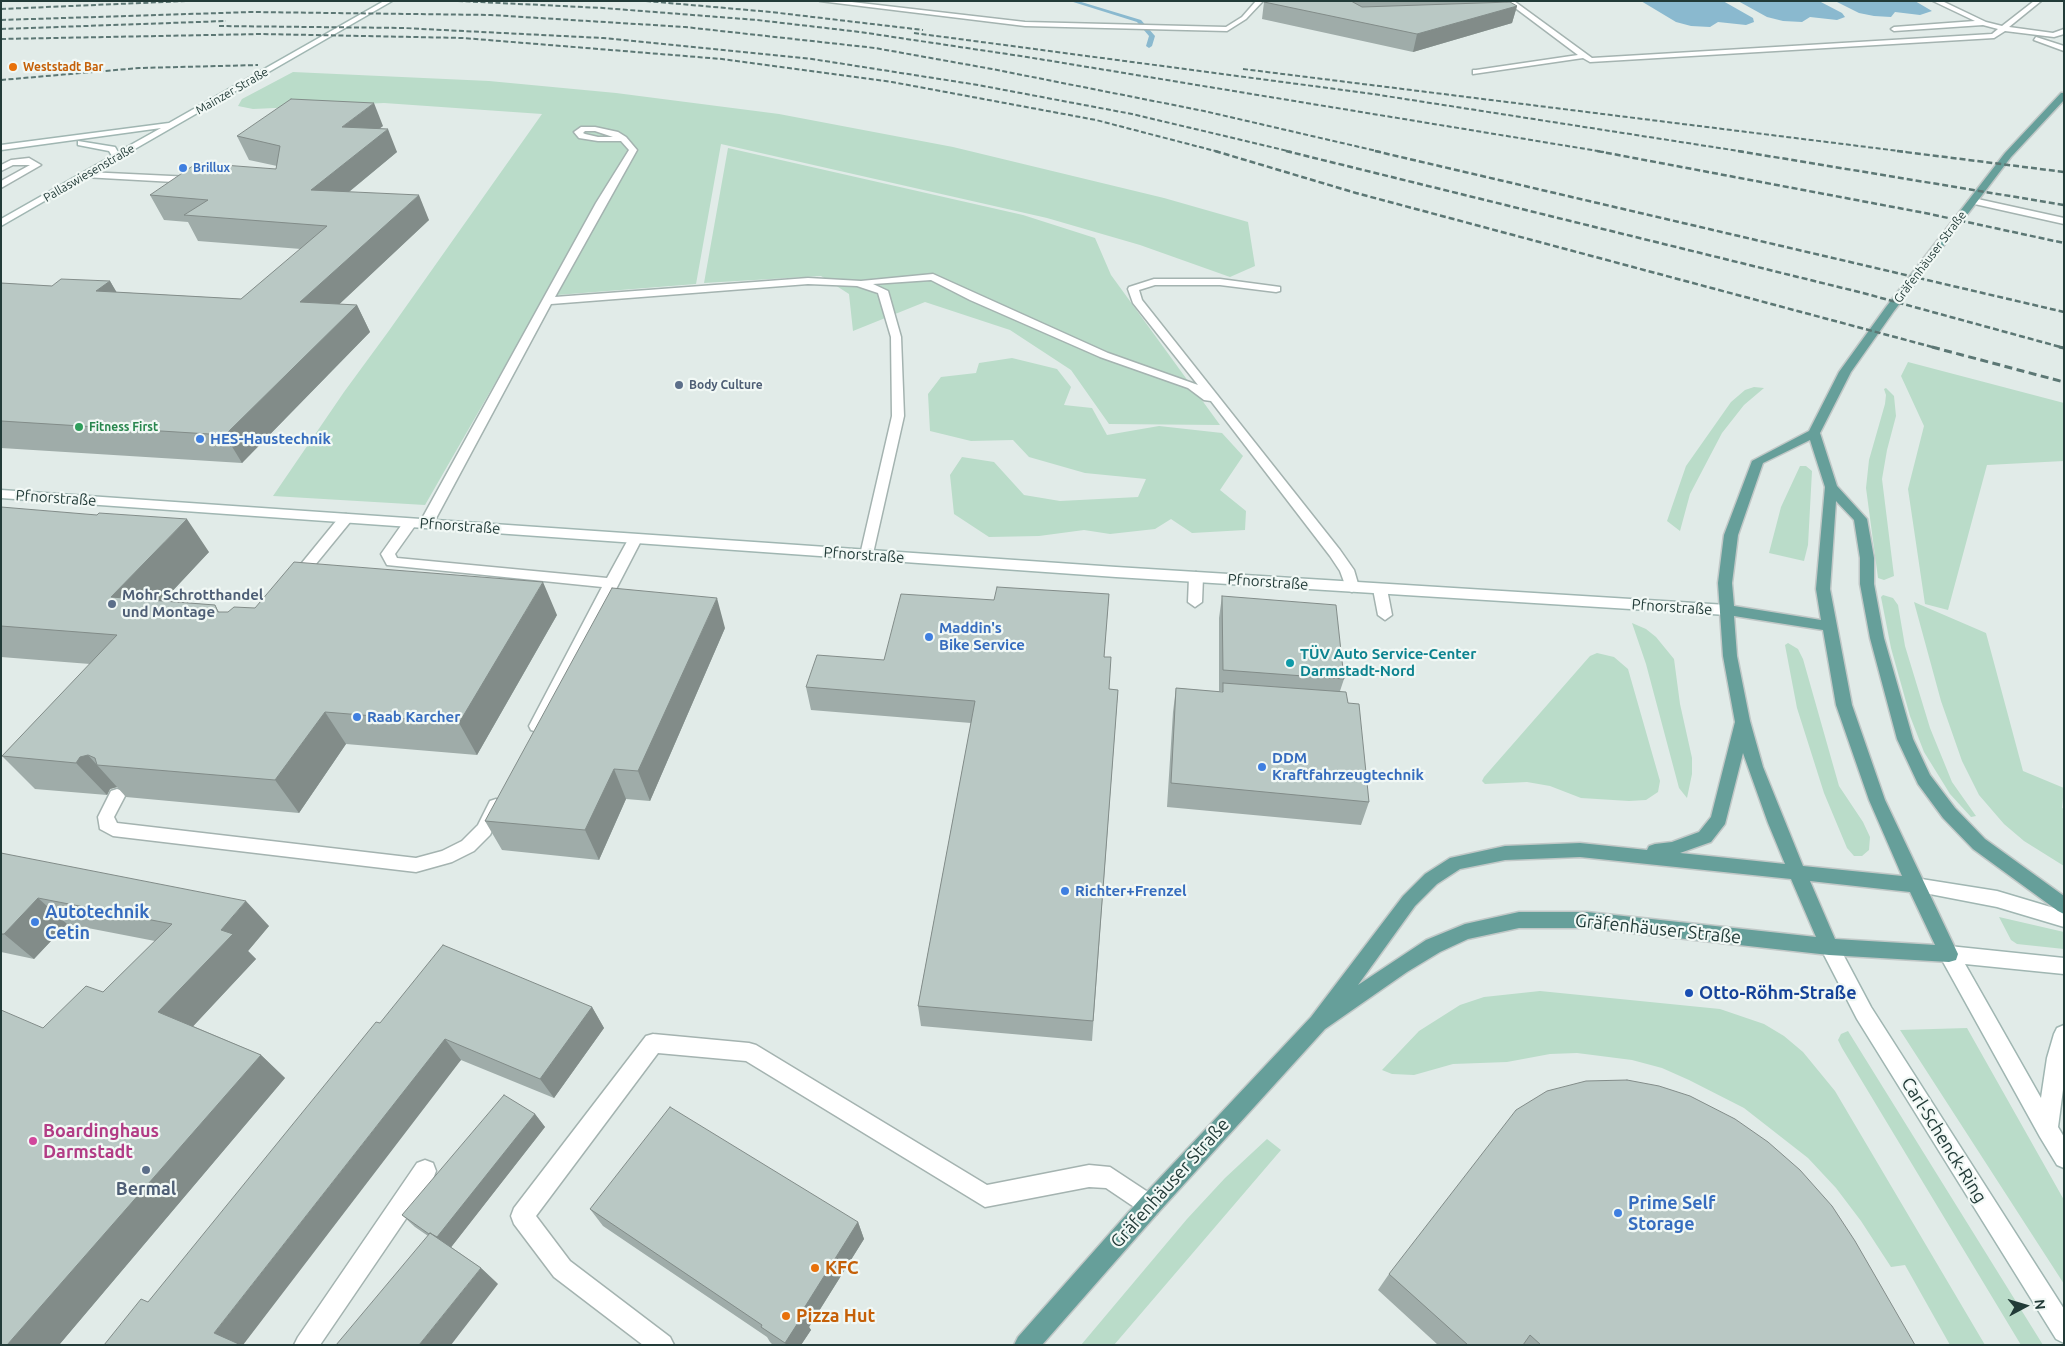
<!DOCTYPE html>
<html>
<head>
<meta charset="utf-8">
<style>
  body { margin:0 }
  #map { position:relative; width:2065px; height:1346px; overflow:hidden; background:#e1ebe8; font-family:Ubuntu,sans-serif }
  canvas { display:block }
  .frame { position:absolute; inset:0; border:2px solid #223b38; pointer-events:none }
  .north { position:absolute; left:2000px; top:1281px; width:50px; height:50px; -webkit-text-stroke:4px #f1f8f5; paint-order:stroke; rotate:84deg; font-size:14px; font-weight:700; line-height:20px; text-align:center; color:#223b38 }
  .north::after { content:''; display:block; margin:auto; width:18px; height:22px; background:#223b38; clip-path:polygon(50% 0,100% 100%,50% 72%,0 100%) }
</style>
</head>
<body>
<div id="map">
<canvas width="2065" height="1346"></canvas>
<div class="frame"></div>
<div class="north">N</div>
</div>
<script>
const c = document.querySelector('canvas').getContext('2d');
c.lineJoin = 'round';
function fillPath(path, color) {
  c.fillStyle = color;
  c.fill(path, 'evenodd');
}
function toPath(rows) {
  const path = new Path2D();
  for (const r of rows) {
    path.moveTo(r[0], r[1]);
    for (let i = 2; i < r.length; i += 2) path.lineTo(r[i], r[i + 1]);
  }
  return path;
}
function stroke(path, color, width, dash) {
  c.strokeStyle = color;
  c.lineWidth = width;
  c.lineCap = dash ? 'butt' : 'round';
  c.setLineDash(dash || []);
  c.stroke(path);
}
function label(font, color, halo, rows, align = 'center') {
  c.font = font + ' Ubuntu,sans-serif';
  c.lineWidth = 4.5;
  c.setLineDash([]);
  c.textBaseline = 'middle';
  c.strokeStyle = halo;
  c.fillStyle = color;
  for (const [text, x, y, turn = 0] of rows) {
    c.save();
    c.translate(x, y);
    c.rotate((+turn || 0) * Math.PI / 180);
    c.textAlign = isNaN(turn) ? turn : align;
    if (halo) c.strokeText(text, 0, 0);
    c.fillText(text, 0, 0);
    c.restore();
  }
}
fillPath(toPath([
  [293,72,489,81,616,93,779,114,953,147,1164,198,1248,222,1255,266,1230,277,1140,245,1047,218,721,144,696,284,545,296,425,505,273,496,344,392,388,332,542,114,384,103,253,109,238,106,242,99],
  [728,148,1023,215,1095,238,1111,275,1220,425,1109,424,1071,370,1010,330,925,302,853,331,849,294,821,276,704,283],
  [1012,358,1057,369,1071,387,1064,405,1092,408,1107,435,1159,426,1222,433,1243,456,1220,490,1246,511,1245,530,1192,533,1171,519,1155,529,1110,534,1084,530,1039,536,989,537,954,514,950,475,962,457,994,462,1024,495,1060,501,1138,497,1146,479,1085,473,1029,457,1013,440,971,441,930,431,928,394,941,377,976,373,979,363],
  [1908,362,2064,403,2064,461,1987,465,1948,610,1925,604,1908,489,1924,426,1901,376],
  [1754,387,1764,388,1744,405,1722,433,1690,494,1680,531,1667,521,1686,466,1731,402,1745,390],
  [1886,388,1894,396,1896,416,1887,450,1882,479,1894,576,1884,580,1878,578,1866,488,1869,460,1885,404,1886,395,1884,389],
  [1800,466,1806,466,1812,471,1808,545,1804,561,1769,553,1781,507],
  [1883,595,1893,598,1898,605,1905,646,1930,728,1952,782,1976,816,1971,817,1950,794,1924,752,1910,716,1891,648,1881,597],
  [1914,602,1986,633,2023,771,2064,788,2062,808,2064,809,2064,866,2024,841,2004,824,1979,795,1962,761,1941,701],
  [1632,623,1646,629,1656,637,1674,659,1680,704,1692,758,1692,774,1687,798,1679,788,1646,664],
  [1788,643,1798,649,1803,659,1839,786,1863,822,1870,837,1869,850,1862,856,1854,856,1847,848,1824,793,1797,708,1785,645],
  [1597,653,1614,657,1628,669,1660,781,1658,792,1646,800,1629,801,1581,798,1550,786,1527,782,1485,784,1482,781,1484,777,1590,656],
  [1999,917,2064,932,2064,949,2017,944,2011,940],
  [1540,991,1720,1009,1764,1024,1784,1036,1803,1052,1835,1091,1985,1345,1950,1345,1905,1265,1891,1267,1861,1221,1836,1188,1808,1158,1744,1108,1689,1080,1662,1068,1632,1060,1577,1053,1550,1054,1507,1062,1453,1064,1414,1075,1392,1074,1382,1070,1419,1031,1460,1005,1484,997],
  [1967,1028,2064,1200,2064,1284,1900,1030],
  [1848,1031,2043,1345,2021,1345,1842,1048,1838,1040,1841,1034],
  [1267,1139,1281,1150,1114,1345,1081,1345,1187,1219,1225,1178]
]), '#badcc9');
fillPath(toPath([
  [1641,1,1723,1,1753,18,1754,22,1746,25,1718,22,1710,27,1691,26,1676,22],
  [1738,1,1819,1,1842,13,1845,17,1837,20,1810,17,1802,22,1783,21,1767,17],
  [1835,1,1915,1,1932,11,1920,15,1895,12,1891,17,1874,16,1859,13]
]), '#8ab9cf');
fillPath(toPath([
  [1070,1,1078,1,1141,20,1155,36,1152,46,1149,48,1146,46,1149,36,1137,22,1070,1]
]), '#8ab9cf');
const lane = toPath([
  [820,1,843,1,1025,22,1226,27,1242,17,1256,1,1263,1,1246,19,1227,31,1025,26,820,1],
  [1506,1,1514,1,1592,58,1992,34,1998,29,1983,25,1894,31,1891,29,1894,27,1975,21,1933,1,1942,1,1986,22,2002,26,2034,1,2041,1,2009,27,2053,33,2064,29,2064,34,2054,37,2005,31,1994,38,1590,62,1583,58,1473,74,1473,70,1476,70,1578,55,1506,1],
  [2036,37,2064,46,2064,51,2034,40,2036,37],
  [581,127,595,127,618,132,626,137,637,150,555,297,808,278,861,281,933,274,1108,353,1198,385,1133,303,1128,289,1129,287,1154,279,1220,279,1280,287,1280,291,1276,292,1220,285,1155,285,1139,290,1142,300,1340,550,1354,570,1359,587,1352,592,1347,590,1340,571,1330,556,1211,401,1204,400,1188,388,1100,357,970,300,931,280,873,284,888,291,901,337,904,416,872,558,867,559,860,555,892,416,891,337,878,293,857,286,808,284,551,304,433,524,431,527,421,527,419,524,596,203,629,150,621,141,598,141,579,138,574,132,581,127],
  [585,131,595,131,613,137,598,137,585,134,583,133,585,131],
  [29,158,41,165,1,188,1,181,30,165,13,165,1,171,1,165,11,160,29,158],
  [87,172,192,177,196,180,192,183,84,177,83,175,87,172],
  [1973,198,2064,218,2064,224,1970,203,1968,201,1973,198],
  [346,514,353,518,351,521,302,581,292,581,290,578,292,575,341,515,346,514],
  [410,519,417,523,395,554,397,558,607,578,630,536,635,535,642,539,543,730,537,732,531,730,529,726,602,587,387,565,381,554,405,520,410,519],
  [1196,572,1203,577,1202,602,1195,607,1188,602,1189,577,1196,572],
  [1380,584,1387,589,1392,615,1385,620,1378,615,1373,589,1380,584],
  [117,789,123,791,125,796,114,817,117,823,416,858,442,851,462,841,478,825,490,801,496,799,502,801,504,806,490,835,474,851,452,862,416,872,113,836,100,829,98,817,111,791,117,789],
  [653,1034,749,1043,756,1045,987,1185,1089,1165,1110,1167,1157,1198,1160,1206,1157,1214,1149,1217,1106,1188,1089,1187,985,1207,746,1061,658,1053,536,1216,570,1261,670,1337,674,1345,643,1345,554,1277,514,1224,511,1216,514,1208,646,1036,653,1034],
  [425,1160,433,1163,436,1171,433,1179,320,1345,294,1345,298,1337,417,1163,425,1160]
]);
const secondary = toPath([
  [384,1,392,1,1,226,1,219,112,156,109,151,78,145,78,141,115,147,118,152,161,128,1,150,1,145,169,123,384,1],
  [1,490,1116,567,1727,605,1734,610,1727,615,1116,577,1,498,1,490],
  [1915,878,1997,891,2064,911,2064,927,1997,907,1909,890,1906,885,1909,880,1915,878],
  [1829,939,1836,941,1871,1007,2064,1309,2064,1343,2056,1339,1857,1019,1820,947,1822,941,1829,939],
  [1949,946,2064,958,2064,974,1965,964,2041,1098,2047,1058,2054,1034,2057,1028,2064,1025,2064,1082,2058,1127,2064,1137,2064,1168,2057,1165,2040,1137,1942,960,1940,954,1942,948,1949,946]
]);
const primary = toPath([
  [2061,93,2064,93,2064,100,2011,157,1894,311,1851,372,1820,433,1837,486,1867,519,1874,558,1874,584,1884,638,1913,739,1930,775,1955,808,1985,839,2064,896,2064,914,2058,911,1973,849,1943,818,1918,784,1897,739,1870,638,1860,584,1860,558,1854,520,1836,501,1830,589,1852,705,1885,800,1958,954,1956,960,1949,962,1829,955,1587,928,1519,928,1468,939,1440,952,1407,972,1325,1029,1157,1214,1042,1345,1014,1345,1018,1337,1141,1198,1311,1017,1403,896,1425,874,1450,858,1505,846,1580,843,1647,850,1649,846,1655,844,1672,842,1699,832,1711,817,1735,722,1723,656,1718,583,1724,535,1752,461,1809,431,1839,372,1886,307,2005,153,2061,93],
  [1810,440,1825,487,1816,589,1821,620,1734,606,1732,583,1738,535,1763,463,1810,440],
  [1734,616,1823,630,1836,705,1869,800,1902,876,1803,866,1763,767,1750,721,1737,656,1734,616],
  [1743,753,1768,823,1785,864,1680,853,1711,842,1725,824,1743,753],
  [1580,857,1791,879,1816,937,1587,912,1519,912,1465,924,1426,940,1358,985,1415,906,1437,884,1460,869,1505,860,1580,857],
  [1810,881,1910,892,1935,945,1835,939,1810,881]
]);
stroke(lane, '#a4b3b0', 3);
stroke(secondary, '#a0b6b2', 3);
stroke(primary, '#c1c8c7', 3);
fillPath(lane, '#fff');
fillPath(secondary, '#fff');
fillPath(primary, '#669f9a');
stroke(toPath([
  [458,1,603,8,757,20,860,32,1027,57,1604,152],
  [646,1,771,12,923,30],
  [1,9,187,1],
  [1,20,252,12,491,15,685,27,875,48,992,69,1204,111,1381,152],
  [219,26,404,28,603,38,812,59,978,85,1132,114,1292,152],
  [1,29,226,21],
  [914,33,1373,94,1745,152],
  [1,39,262,34,463,38,722,59,892,82,1096,120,1219,152],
  [1243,69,1907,152],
  [1,80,139,68,258,65]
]), '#5c7774', 2, [5, 2.5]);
stroke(toPath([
  [1215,151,1356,193,1936,348],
  [1286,151,1863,293,2064,348],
  [1375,151,2064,312],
  [1597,151,1925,213,2064,243],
  [1738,151,2064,205],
  [1897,151,2064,172]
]), '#5c7774', 2.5, [6, 3]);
stroke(toPath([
  [1932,347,2064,382],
  [2059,347,2064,348]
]), '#5c7774', 3, [8, 4.5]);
fillPath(toPath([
  [1265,1,1498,1,1498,2,1517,6,1512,23,1413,52,1262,19,1264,2],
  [383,126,379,128,397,152,349,192,429,220,339,304,357,305,370,332,242,463,1,448,1,283,52,286,110,281,116,292,241,299,301,249,198,241,188,222,164,220,150,195,276,169,277,166,249,160,237,136],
  [1,507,209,552,163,601,215,605,219,612,228,612,255,608,557,615,477,755,346,744,299,813,126,797,117,787,110,789,107,795,35,789,2,756,90,664,1,657],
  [1109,594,1104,657,1109,689,1118,690,1092,1041,921,1026,918,1006,971,723,811,710,806,687,884,660],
  [1222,596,1344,679,1340,691,1348,703,1369,802,1361,825,1167,807,1173,712,1176,688,1222,692,1222,691,1219,691,1219,618],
  [725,628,650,801,626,799,599,860,502,850,485,821],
  [1,853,269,926,248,951,256,959,193,1026,261,1055,285,1078,59,1345,1,1345,43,1028,103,992,155,941,67,924,34,959,1,952],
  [592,1007,604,1028,554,1098,461,1060,148,1302,380,1023],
  [535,1114,545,1127,451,1247,481,1268,498,1284,415,1227,402,1215],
  [590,1209,858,1222,864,1239,809,1327,811,1330,801,1345,773,1345,770,1342,767,1337,603,1226],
  [1389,1274,1915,1345,1438,1345,1378,1290]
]), '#9faca9');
fillPath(toPath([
  [1517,6,1512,23,1413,52,1417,34],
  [374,103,383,126,352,150,342,127],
  [388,129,397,152,322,214,311,190],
  [419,195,429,220,313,329,300,302],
  [110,281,126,308,96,291],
  [357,305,370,332,242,463,225,435],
  [187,519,209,552,136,630,111,597],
  [543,582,557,615,477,755,459,723],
  [717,598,725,628,650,801,638,771],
  [325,712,346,744,299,813,275,780],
  [88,755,117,787,110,789,107,795,76,763,80,757],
  [614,769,626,799,599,860,585,830],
  [38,898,67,924,34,959,4,934],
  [246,901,269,926,248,951,256,959,185,1035,158,1012,221,930],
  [592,1007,604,1028,554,1098,540,1079],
  [445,1039,461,1060,243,1345,236,1345,214,1333],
  [261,1055,285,1078,59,1345,7,1345],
  [535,1114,545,1127,449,1250,436,1238],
  [858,1222,864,1239,809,1327,811,1330,801,1345,786,1345,785,1343,801,1313],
  [481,1268,498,1284,451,1345,419,1345]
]), '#828c89');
const building = toPath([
  [1265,1,1351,1,1362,7,1510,2,1517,6,1417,34,1264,2,1265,1],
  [291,99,374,103,342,127,388,129,311,190,419,195,300,302,357,305,225,435,1,421,1,283,52,286,61,279,110,281,96,291,241,299,327,226,184,215,208,200,150,195,197,163,276,169,280,146,237,136,291,99],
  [1,507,97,515,99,513,187,519,111,597,215,605,218,612,228,612,234,607,255,608,294,562,543,582,459,723,325,712,275,780,97,765,95,758,88,755,80,757,76,763,2,756,117,635,1,626,1,507],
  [997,587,1109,594,1104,657,1111,657,1109,689,1118,690,1093,1021,918,1006,975,701,806,687,817,655,884,660,901,594,994,600,997,587],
  [612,588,717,598,638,771,614,769,585,830,485,821,612,588],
  [1222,596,1336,605,1344,679,1223,670,1222,596],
  [1223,683,1346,692,1348,703,1359,704,1369,802,1171,783,1176,688,1223,692,1223,683],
  [1,853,246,901,221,930,233,934,158,1012,261,1055,7,1345,1,1345,1,1010,43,1028,86,986,103,992,172,924,38,898,4,934,1,934,1,853],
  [443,945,592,1007,540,1079,445,1039,214,1333,241,1345,104,1345,141,1299,148,1302,376,1022,380,1023,443,945],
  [1627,1080,1659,1086,1690,1096,1735,1119,1768,1142,1800,1170,1832,1206,1855,1241,1915,1345,1541,1345,1530,1335,1523,1345,1468,1345,1389,1274,1516,1110,1547,1091,1586,1081,1627,1080],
  [504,1095,535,1114,437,1237,430,1233,429,1234,402,1215,504,1095],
  [670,1107,858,1222,801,1313,803,1315,785,1343,761,1327,762,1325,590,1209,670,1107],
  [430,1233,481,1268,419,1345,336,1345,430,1233]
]);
fillPath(building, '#b9c8c4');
stroke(building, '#828c89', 1);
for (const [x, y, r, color] of [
  [13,67,5,"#e8710a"],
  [183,168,5,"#3f7fe0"],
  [679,385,5,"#5c6f8a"],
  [79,427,5,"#2e9e5b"],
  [200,439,5,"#3f7fe0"],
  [112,604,5,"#5c6f8a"],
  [929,637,5,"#3f7fe0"],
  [1290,663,5,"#0f9aa8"],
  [357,717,5,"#3f7fe0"],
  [1262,767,5,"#3f7fe0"],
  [1065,891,5,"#3f7fe0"],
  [35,922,5,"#3f7fe0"],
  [1689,993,5,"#1a4fb4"],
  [33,1141,5,"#d1479c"],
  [146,1170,5,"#5c6f8a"],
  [1618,1213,5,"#3f7fe0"],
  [815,1268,5,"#e8710a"],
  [786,1316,5,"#e8710a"]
]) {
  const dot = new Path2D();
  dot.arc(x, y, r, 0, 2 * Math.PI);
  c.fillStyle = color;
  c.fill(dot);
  stroke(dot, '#f1f8f5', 2);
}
label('bold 12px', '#c56008', '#f1f8f5', [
  ["Weststadt Bar",23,67]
], 'left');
label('12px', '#223b38', '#f1f8f5', [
  ["Mainzer Straße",232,91,-30],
  ["Pallaswiesenstraße",89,173,-30],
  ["Gräfenhäuser Straße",1930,257,-53]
]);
label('bold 12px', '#366cbe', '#f1f8f5', [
  ["Brillux",193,168]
], 'left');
label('bold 12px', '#4e5e75', '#f1f8f5', [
  ["Body Culture",689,385]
], 'left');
label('bold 12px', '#27864d', '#f1f8f5', [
  ["Fitness First",89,427]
], 'left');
label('bold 15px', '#366cbe', '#f1f8f5', [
  ["HES-Haustechnik",210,439],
  ["Maddin's",939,628],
  ["Bike Service",939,645],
  ["Raab Karcher",367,717],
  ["DDM",1272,758],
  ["Kraftfahrzeugtechnik",1272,775],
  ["Richter+Frenzel",1075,891]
], 'left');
label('15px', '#223b38', '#f1f8f5', [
  ["Pfnorstraße",56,498,4],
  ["Pfnorstraße",460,526,4],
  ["Pfnorstraße",864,555,4],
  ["Pfnorstraße",1268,582,4],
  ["Pfnorstraße",1672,607,4]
]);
label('bold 15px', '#4e5e75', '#f1f8f5', [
  ["Mohr Schrotthandel",122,595],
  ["und Montage",122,612]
], 'left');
label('bold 15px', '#0d838f', '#f1f8f5', [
  ["TÜV Auto Service-Center",1300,654],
  ["Darmstadt-Nord",1300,671]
], 'left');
label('bold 18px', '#366cbe', '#f1f8f5', [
  ["Autotechnik",45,912],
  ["Cetin",45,933],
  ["Prime Self",1628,1203],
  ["Storage",1628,1224]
], 'left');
label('18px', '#223b38', '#f1f8f5', [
  ["Gräfenhäuser Straße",1658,929,6],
  ["Carl-Schenck-Ring",1944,1140,58],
  ["Gräfenhäuser Straße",1170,1183,-48]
]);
label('bold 18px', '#164399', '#f1f8f5', [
  ["Otto-Röhm-Straße",1699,993]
], 'left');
label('bold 18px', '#b23c85', '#f1f8f5', [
  ["Boardinghaus",43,1131],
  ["Darmstadt",43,1152]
], 'left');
label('bold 18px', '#4e5e75', '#f1f8f5', [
  ["Bermal",146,1189]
]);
label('bold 18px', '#c56008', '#f1f8f5', [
  ["KFC",825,1268],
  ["Pizza Hut",796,1316]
], 'left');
</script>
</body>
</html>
